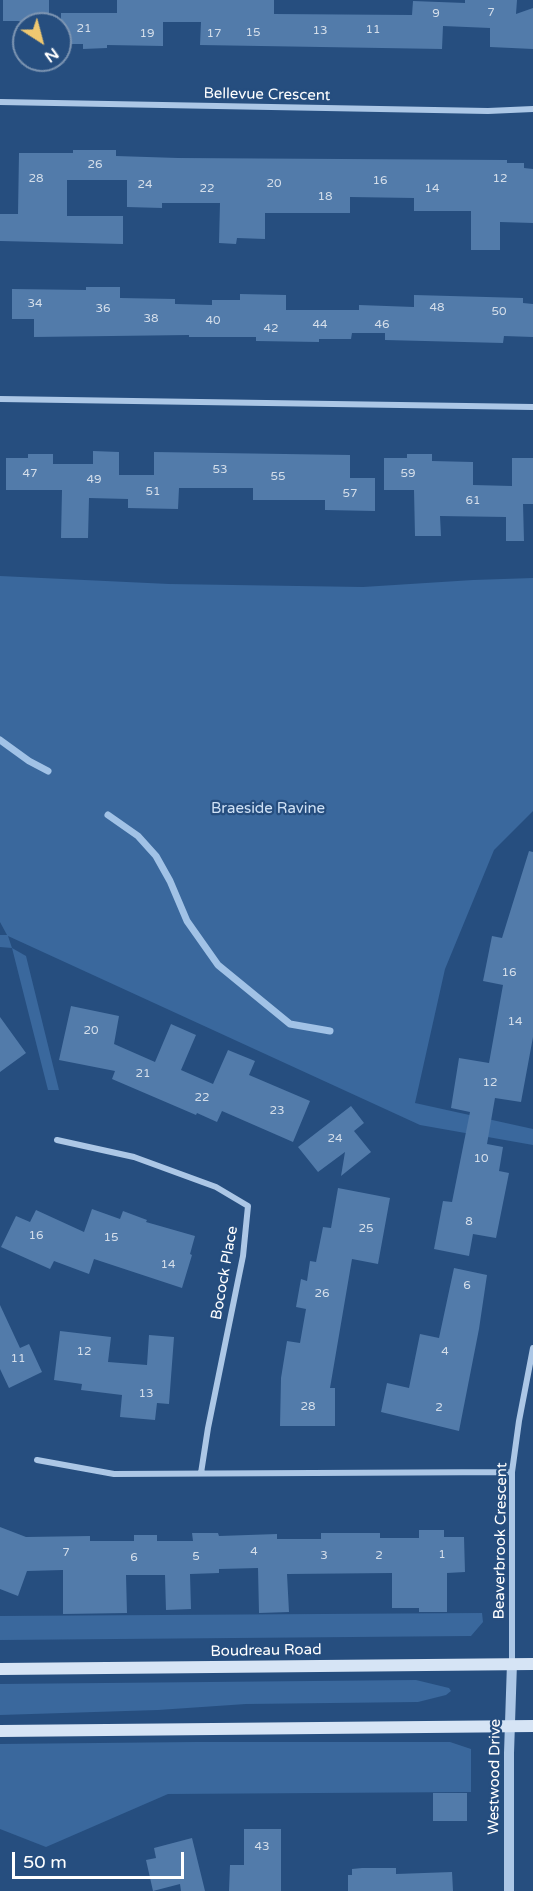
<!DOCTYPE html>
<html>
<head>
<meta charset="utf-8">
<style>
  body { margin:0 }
  #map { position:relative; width:533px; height:1891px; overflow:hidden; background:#264e7f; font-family:"Varela Round",sans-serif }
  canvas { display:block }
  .north { position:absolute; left:12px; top:12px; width:60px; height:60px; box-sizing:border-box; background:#264e7f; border:2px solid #7d95b2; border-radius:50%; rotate:144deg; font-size:16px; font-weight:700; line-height:24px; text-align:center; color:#fff }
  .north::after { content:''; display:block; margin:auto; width:21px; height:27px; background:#efc871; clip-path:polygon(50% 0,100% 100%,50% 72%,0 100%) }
  .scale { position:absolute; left:12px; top:1852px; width:172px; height:27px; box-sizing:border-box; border:3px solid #fff; border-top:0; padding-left:8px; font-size:18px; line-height:21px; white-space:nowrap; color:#fff; -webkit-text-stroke:4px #264e7f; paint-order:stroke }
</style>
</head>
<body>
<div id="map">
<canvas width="533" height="1891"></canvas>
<div class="north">N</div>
<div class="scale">50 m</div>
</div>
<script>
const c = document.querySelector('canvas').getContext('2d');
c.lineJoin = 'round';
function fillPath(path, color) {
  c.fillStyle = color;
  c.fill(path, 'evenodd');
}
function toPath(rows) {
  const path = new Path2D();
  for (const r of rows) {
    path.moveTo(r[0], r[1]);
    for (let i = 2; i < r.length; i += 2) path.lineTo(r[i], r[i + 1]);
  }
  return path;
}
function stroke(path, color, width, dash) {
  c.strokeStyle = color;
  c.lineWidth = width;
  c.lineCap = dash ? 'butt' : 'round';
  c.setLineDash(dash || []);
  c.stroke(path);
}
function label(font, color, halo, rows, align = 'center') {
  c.font = font + ' "Varela Round",sans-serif';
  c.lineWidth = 4.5;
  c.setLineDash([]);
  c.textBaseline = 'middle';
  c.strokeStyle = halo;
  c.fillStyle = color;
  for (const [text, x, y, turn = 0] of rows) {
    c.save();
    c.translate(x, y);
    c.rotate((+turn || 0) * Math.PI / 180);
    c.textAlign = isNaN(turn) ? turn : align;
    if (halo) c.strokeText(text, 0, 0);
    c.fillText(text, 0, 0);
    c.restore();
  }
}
fillPath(toPath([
  [0,576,169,584,363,587,473,580,533,578,533,811,494,850,445,969,415,1103,533,1129,533,1145,420,1125,8,936,12,948,26,956,59,1090,48,1090,12,948,0,947,0,935,7,935,0,922],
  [482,1613,483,1622,471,1636,0,1640,0,1616],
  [416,1680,449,1688,451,1691,446,1695,418,1702,246,1704,158,1710,0,1715,0,1684],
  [195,1742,450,1742,471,1749,471,1792,168,1794,46,1847,0,1829,0,1744]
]), '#3a689d');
stroke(toPath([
  [0,740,29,761,48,771],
  [108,815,138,836,156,856,170,881,187,921,218,965,290,1024,330,1031]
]), '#a1c2e6', 7);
fillPath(toPath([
  [3,0,49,0,49,24,20,24,20,21,3,21],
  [117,0,274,0,274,14,412,15,413,1,465,3,465,0,517,0,516,14,533,8,533,49,490,47,490,28,443,26,442,49,200,45,201,22,163,22,163,46,107,45,107,48,83,49,83,44,61,44,61,13,117,13],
  [73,150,116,150,116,156,178,158,507,160,507,163,524,163,524,168,533,169,533,223,500,222,500,250,471,250,471,211,414,211,414,198,350,197,350,213,265,213,265,239,237,238,236,244,219,243,220,203,162,203,162,208,127,207,127,180,67,180,67,216,123,216,123,244,0,241,0,214,18,214,19,153,73,153],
  [86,287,120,287,120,298,175,299,175,304,212,305,212,300,240,300,240,294,286,295,286,310,359,310,359,305,414,307,414,295,523,298,523,303,533,304,533,337,504,336,503,343,385,340,385,333,352,333,351,339,319,339,319,342,256,341,256,337,189,337,189,335,34,337,34,319,12,319,12,289,86,290],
  [93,451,119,452,119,475,154,475,154,452,350,455,350,478,375,478,375,511,325,510,325,500,253,500,253,488,179,488,178,509,128,508,128,499,89,498,88,538,61,538,62,490,6,490,6,458,28,458,28,454,53,454,53,464,93,464],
  [407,454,432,454,432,461,473,462,473,485,512,486,512,458,533,458,533,504,523,504,524,541,506,541,506,517,440,516,441,536,415,536,414,490,384,490,384,458,407,458],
  [529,851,533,852,533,1037,521,1102,495,1098,487,1144,503,1147,499,1171,509,1173,496,1238,473,1234,469,1256,434,1249,443,1201,452,1202,470,1112,451,1108,459,1058,489,1063,503,985,483,981,492,936,502,938],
  [71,1006,119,1016,114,1044,155,1062,171,1024,196,1035,181,1070,213,1084,228,1050,255,1061,249,1075,310,1101,293,1142,222,1111,217,1122,197,1113,196,1115,112,1079,115,1071,59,1060],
  [0,1017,26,1053,0,1072],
  [351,1106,364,1123,354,1131,371,1152,341,1176,345,1152,318,1172,298,1147],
  [338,1188,390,1198,378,1264,352,1259,330,1388,335,1388,335,1426,280,1426,281,1378,287,1341,300,1343,306,1309,296,1307,301,1279,307,1281,310,1261,316,1262,323,1227,331,1228],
  [92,1209,120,1219,123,1211,147,1220,146,1222,195,1236,190,1254,192,1255,182,1288,94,1259,89,1274,54,1261,50,1269,1,1247,16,1216,30,1222,36,1210,84,1232],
  [454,1268,487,1275,479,1329,459,1431,381,1412,387,1383,409,1388,420,1334,439,1338],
  [0,1305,20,1348,29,1344,42,1372,9,1388,0,1369],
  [60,1331,111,1337,108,1362,147,1365,149,1335,174,1337,169,1404,157,1403,155,1420,120,1417,122,1395,81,1390,82,1384,54,1380],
  [0,1527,26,1537,90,1536,90,1541,134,1541,134,1535,157,1535,157,1541,193,1541,192,1533,218,1533,219,1536,277,1534,277,1539,321,1539,321,1533,380,1533,380,1538,419,1538,419,1530,444,1530,444,1537,464,1537,465,1572,447,1573,447,1612,419,1612,419,1608,392,1608,392,1573,287,1574,289,1612,259,1613,258,1568,219,1569,219,1573,190,1574,191,1609,166,1610,165,1575,126,1575,127,1613,63,1614,63,1570,27,1571,18,1596,0,1589],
  [433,1793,467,1793,467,1821,433,1821],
  [244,1829,281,1829,281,1891,229,1891,230,1865,244,1865],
  [192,1838,205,1891,181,1891,180,1884,153,1891,146,1860,156,1858,154,1848],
  [362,1868,396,1868,396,1874,452,1872,453,1891,348,1891,348,1875,352,1875,352,1869]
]), '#527baa');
stroke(toPath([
  [0,102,488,111,533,109],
  [0,399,533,407],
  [57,1140,134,1157,216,1187,248,1206,243,1256,208,1428,201,1473],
  [37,1460,114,1474,512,1472],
  [512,1663,512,1472,519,1421,533,1348]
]), '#acc7e6', 6);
stroke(toPath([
  [509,1891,509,1753,512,1663]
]), '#acc7e6', 10);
stroke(toPath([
  [0,1669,533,1664],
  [0,1731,533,1726]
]), '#d6e4f5', 12);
label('12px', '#d4deea', null, [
  ["7",491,13],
  ["9",436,14],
  ["21",84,29],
  ["11",373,30],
  ["13",320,31],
  ["15",253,33],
  ["19",147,34],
  ["17",214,34],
  ["26",95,165],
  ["28",36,179],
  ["12",500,179],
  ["16",380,181],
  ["20",274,184],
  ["24",145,185],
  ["22",207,189],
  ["14",432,189],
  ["18",325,197],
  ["34",35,304],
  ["48",437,308],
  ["36",103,309],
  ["50",499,312],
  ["38",151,319],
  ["40",213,321],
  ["44",320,325],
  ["46",382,325],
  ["42",271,329],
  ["53",220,470],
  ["47",30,474],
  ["59",408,474],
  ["55",278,477],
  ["49",94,480],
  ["51",153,492],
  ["57",350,494],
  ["61",473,501],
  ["16",509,973],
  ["14",515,1022],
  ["20",91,1031],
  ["21",143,1074],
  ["12",490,1083],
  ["22",202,1098],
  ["23",277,1111],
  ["24",335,1139],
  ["10",481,1159],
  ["8",469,1222],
  ["25",366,1229],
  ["16",36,1236],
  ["15",111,1238],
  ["14",168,1265],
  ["6",467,1286],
  ["26",322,1294],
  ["12",84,1352],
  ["4",445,1352],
  ["11",18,1359],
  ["13",146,1394],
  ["28",308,1407],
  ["2",439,1408],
  ["4",254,1552],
  ["7",66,1553],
  ["1",442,1555],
  ["3",324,1556],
  ["2",379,1556],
  ["5",196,1557],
  ["6",134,1558],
  ["43",262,1847]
]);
label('15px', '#fff', '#264e7f', [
  ["Bellevue Crescent",267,95,1],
  ["Bocock Place",225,1273,-80],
  ["Beaverbrook Crescent",501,1541,-89],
  ["Boudreau Road",266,1651,-1],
  ["Westwood Drive",495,1777,-89]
]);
label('15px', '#cfe1f5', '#264e7f', [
  ["Braeside Ravine",268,809]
]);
</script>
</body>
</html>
